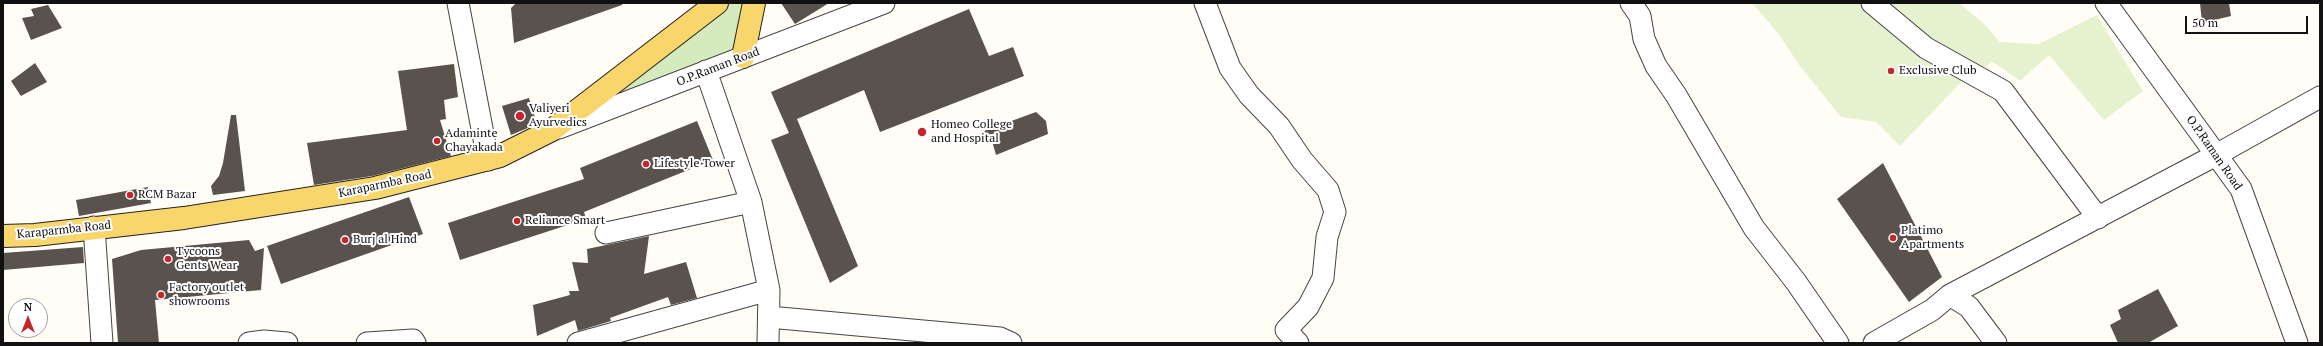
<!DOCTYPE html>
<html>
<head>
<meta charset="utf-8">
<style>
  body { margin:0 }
  #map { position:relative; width:2323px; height:346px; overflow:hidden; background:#fffdf5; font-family:"PT Serif",serif }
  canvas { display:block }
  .frame { position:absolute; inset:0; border:4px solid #111; pointer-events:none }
  .north { position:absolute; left:8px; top:298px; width:40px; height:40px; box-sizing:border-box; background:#fff; border:1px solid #a0a0a0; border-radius:50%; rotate:0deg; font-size:11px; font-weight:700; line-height:16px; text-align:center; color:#111 }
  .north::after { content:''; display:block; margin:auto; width:14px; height:18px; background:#c4262e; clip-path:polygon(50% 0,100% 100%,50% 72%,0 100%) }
  .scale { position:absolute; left:2185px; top:16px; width:123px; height:18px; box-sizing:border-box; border:2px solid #111; border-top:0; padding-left:5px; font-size:12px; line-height:14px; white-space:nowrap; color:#111; -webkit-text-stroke:3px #fff; paint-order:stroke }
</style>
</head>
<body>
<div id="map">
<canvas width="2323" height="346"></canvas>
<div class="frame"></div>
<div class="north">N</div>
<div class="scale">50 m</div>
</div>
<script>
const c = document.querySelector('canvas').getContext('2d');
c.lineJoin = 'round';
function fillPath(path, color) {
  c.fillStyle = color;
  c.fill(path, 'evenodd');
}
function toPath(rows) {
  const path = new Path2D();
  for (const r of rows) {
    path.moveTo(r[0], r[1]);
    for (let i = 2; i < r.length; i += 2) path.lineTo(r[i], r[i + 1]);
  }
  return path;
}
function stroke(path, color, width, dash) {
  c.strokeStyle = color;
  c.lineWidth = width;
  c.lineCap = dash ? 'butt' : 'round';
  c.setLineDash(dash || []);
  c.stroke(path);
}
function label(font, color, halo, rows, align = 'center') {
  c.font = font + ' "PT Serif",serif';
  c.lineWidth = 4;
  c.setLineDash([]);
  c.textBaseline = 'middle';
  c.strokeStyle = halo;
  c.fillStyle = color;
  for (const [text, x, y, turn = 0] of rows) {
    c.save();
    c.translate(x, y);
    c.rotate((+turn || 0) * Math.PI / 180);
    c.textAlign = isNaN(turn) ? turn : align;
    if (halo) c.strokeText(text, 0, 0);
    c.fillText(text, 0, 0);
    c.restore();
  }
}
fillPath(toPath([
  [725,3,751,3,743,57,588,111]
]), '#d5ebbd');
fillPath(toPath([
  [1752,3,1959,3,1984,24,2000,42,2039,44,2097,15,2143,91,2104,120,2049,55,2020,81,1993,62,1968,75,1900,146,1876,122,1841,117,1800,66,1778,33]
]), '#e6f2cf');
fillPath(toPath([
  [516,3,622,3,622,5,514,43,511,8],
  [781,3,829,3,795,24],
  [2200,3,2229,3,2231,16,2202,23],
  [48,5,62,28,31,40,22,18,34,16,31,9],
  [969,9,989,56,1013,47,1024,76,880,132,864,90,797,119,858,266,830,283,771,140,789,133,771,92],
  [35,63,47,82,21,96,11,81],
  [454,64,458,97,444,100,446,119,440,120,451,156,372,176,314,185,307,143,407,130,398,71],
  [529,98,537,124,511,135,502,106],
  [1036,112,1046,121,1048,134,996,155,992,141,984,131],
  [231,115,236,115,245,191,213,195,211,186,219,176,223,163],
  [697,121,713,160,584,212,586,219,460,260,448,223,584,179,580,168],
  [1883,163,1942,277,1909,302,1837,199],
  [148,187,151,203,79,216,76,200],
  [409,197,423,234,281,284,267,246],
  [649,236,644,274,686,262,697,298,671,305,668,297,610,318,611,321,578,331,575,320,537,336,533,305,570,295,569,291,579,291,572,262,588,263,587,249],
  [249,240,255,251,264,248,261,290,155,300,159,343,118,343,112,259,141,250],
  [83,247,84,263,3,270,3,253],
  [2158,289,2178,326,2148,343,2118,343,2110,325,2121,319,2118,310]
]), '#5a524d');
const minor = toPath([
  [458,3,488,160],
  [1205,3,1230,68,1249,95,1279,126,1302,160,1328,190,1335,212,1327,237,1323,278,1308,307,1286,330,1298,343],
  [1631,3,1640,16,1644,39,1656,66,1676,95,1754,228,1796,282,1838,343],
  [1872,3,1926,48,2003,91,2098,218],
  [2106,3,2241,189,2297,343],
  [706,71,751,202,769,290,768,343],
  [559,128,884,3],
  [94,227,102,343],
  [606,233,751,202],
  [1950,295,2216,155,2320,97],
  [769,317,1000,338,1011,343],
  [249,343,264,341,287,343],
  [367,343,413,340,415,343],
  [578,343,769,290],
  [1874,343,1932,310,1950,295,1969,307,1996,343]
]);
const major = toPath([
  [743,57,754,3],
  [3,236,35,235,184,218,375,188,500,156,552,130,717,3]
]);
stroke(minor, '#444', 23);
stroke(major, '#222', 24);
stroke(minor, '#fff', 21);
stroke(major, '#f9d66b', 22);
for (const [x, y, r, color] of [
  [1891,71,4,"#c4262e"],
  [520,116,5,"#c4262e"],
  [922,132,5,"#c4262e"],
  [437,141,4,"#c4262e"],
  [646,164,4,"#c4262e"],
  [130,195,4,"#c4262e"],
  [517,221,4,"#c4262e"],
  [1893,238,4,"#c4262e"],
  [345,240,4,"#c4262e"],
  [168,259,4,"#c4262e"],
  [161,295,4,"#c4262e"]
]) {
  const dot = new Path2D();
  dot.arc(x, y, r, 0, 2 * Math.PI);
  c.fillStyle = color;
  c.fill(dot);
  stroke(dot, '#fff', 1.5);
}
label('12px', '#111', '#fff', [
  ["O.P.Raman Road",718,67,-21],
  ["O.P.Raman Road",2214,153,55],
  ["Karaparmba Road",385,184,-12],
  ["Karaparmba Road",64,230,-6]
]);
label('12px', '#111', '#fff', [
  ["Exclusive Club",1899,71],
  ["Valiyeri",529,109],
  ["Ayurvedics",529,123],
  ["Homeo College",931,125],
  ["and Hospital",931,139],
  ["Adaminte",445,134],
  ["Chayakada",445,148],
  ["Lifestyle Tower",654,164],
  ["RCM Bazar",138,195],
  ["Reliance Smart",525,221],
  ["Platimo",1901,231],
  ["Apartments",1901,245],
  ["Burj al Hind",353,240],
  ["Tycoons",176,252],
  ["Gents Wear",176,266],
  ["Factory outlet",169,288],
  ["showrooms",169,302]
], 'left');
</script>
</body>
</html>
